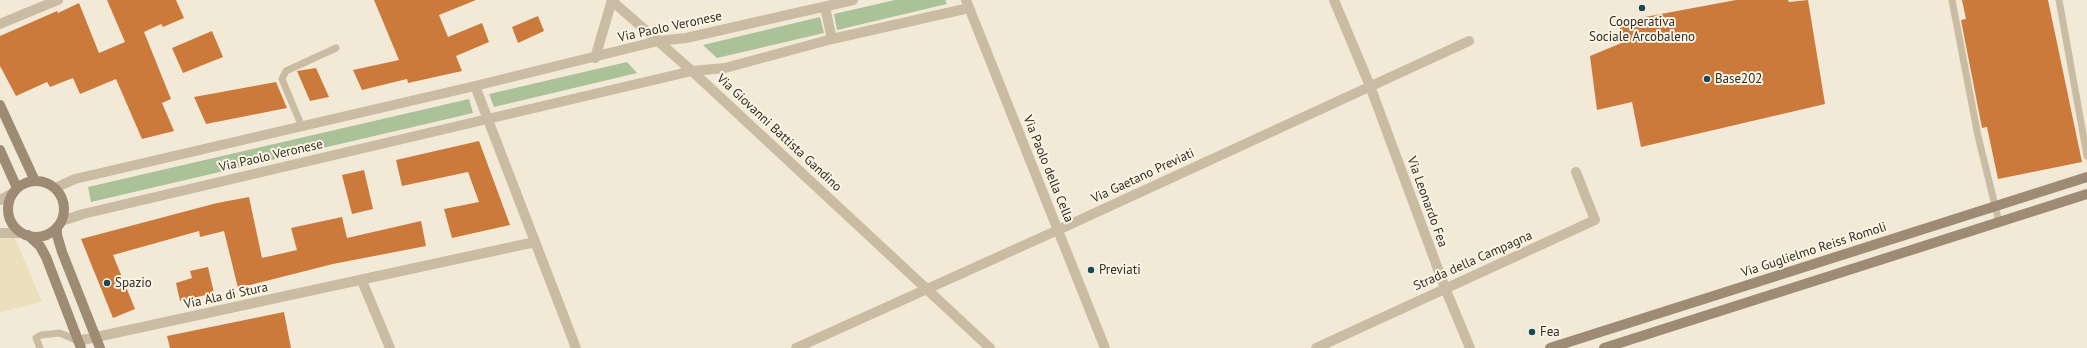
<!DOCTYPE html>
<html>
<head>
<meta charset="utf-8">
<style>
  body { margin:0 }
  canvas { display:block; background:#f2ead7 }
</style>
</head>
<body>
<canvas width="2087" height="348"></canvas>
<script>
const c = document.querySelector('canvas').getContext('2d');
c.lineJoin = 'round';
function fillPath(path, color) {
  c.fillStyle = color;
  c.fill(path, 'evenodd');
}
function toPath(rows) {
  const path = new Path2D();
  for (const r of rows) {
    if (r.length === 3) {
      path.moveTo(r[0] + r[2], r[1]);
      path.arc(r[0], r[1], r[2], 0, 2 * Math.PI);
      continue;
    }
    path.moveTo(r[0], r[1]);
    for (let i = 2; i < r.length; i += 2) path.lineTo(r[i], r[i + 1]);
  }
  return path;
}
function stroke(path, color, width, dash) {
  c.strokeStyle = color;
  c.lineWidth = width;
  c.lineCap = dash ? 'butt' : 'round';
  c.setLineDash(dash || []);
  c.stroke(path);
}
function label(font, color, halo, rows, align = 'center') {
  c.font = font + ' "PT Sans",sans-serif';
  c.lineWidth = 4;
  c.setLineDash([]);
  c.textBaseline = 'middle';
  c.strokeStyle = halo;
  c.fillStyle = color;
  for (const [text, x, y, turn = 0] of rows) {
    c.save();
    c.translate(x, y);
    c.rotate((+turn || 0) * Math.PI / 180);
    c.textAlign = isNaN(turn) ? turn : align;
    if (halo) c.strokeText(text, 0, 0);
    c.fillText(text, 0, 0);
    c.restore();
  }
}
fillPath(toPath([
  [895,0,945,0,947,4,837,30,834,14],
  [820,17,824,33,717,58,703,45],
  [627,62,637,73,494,107,489,94],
  [469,99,473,113,91,202,88,187]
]), '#abc197');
fillPath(toPath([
  [0,237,15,238,42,302,0,312]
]), '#ebdfbd');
fillPath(toPath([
  [107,0,176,0,184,18,163,27,161,24,144,32,171,99,162,103,174,131,142,139,116,79,80,94,73,78,50,87,47,82,16,96,0,66,0,36,57,11,58,13,79,3,99,53,125,42],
  [374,0,476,0,439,15,448,37,482,23,489,42,456,56,462,71,408,83,407,79,362,90,353,70,399,60],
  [1736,0,1788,0,1789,2,1808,0,1825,104,1641,147,1632,102,1597,110,1590,56,1624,42,1618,22],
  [1962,0,2048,0,2082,162,1998,179,1987,127,1982,128,1961,20,1966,19],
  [538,16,544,31,518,43,512,27],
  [212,31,223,57,183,73,172,48],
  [316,68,329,97,310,101,297,71],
  [276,82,287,108,206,124,194,97],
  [479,141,510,225,452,238,444,209,479,202,468,172,402,186,396,160],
  [364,170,373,209,352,214,342,175],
  [249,197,262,258,297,250,291,228,342,217,347,238,421,221,426,246,333,264,238,288,224,231,200,237,199,231,113,255,135,309,113,318,81,239,217,203],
  [208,267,214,293,180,301,176,283,192,278,190,271],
  [284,312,291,348,170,348,167,336]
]), '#cc793c');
stroke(toPath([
  [1952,0,1978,136,1999,222],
  [2059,0,2087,156],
  [302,127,282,79,286,71,336,48],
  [40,348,36,338,41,335,60,333,78,341]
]), '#cabca3', 7);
stroke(toPath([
  [611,0,692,71,990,348],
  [966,0,1105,348],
  [1334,0,1370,86,1445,288,1470,348],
  [825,7,832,39],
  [0,24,58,0],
  [595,58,612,0],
  [475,86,576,348],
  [55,188,75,179,475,86,658,41,686,38,853,0],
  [0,200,13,193],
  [62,221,83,214,692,71,725,68,832,39,969,8],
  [0,233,21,233],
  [362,281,390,348],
  [78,341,535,242],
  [796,348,1058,230,1469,41],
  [1316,348,1595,220,1576,172]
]), '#cabca3', 10);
stroke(toPath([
  [0,105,35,181],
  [0,150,17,188],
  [36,209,28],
  [57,227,57,235,62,252,100,348],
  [28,235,40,246,46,257,81,348],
  [1550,348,2087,177],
  [1604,348,2087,194]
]), '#9e8b74', 10);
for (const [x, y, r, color] of [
  [1642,8,4,"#194858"],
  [1707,79,4,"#194858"],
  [1091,270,4,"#194858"],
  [107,283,4,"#194858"],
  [1532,332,4,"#194858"]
]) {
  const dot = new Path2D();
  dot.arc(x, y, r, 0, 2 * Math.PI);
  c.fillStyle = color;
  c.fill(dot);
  stroke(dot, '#faf4e4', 1.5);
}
label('13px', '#352d25', '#faf4e4', [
  ["Cooperativa",1642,22,"center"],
  ["Sociale Arcobaleno",1642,37,"center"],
  ["Base202",1715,79],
  ["Previati",1099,270],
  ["Spazio",115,283],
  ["Fea",1540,332]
], 'left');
label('13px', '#352d25', '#faf4e4', [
  ["Via Paolo Veronese",670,27,-12],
  ["Via Giovanni Battista Gandino",779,133,43],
  ["Via Paolo Veronese",271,156,-13],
  ["Via Paolo della Cella",1048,169,68],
  ["Via Gaetano Previati",1143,176,-25],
  ["Via Leonardo Fea",1427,202,70],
  ["Via Guglielmo Reiss Romoli",1814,250,-18],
  ["Strada della Campagna",1473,261,-24],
  ["Via Ala di Stura",226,296,-12]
]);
</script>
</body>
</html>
